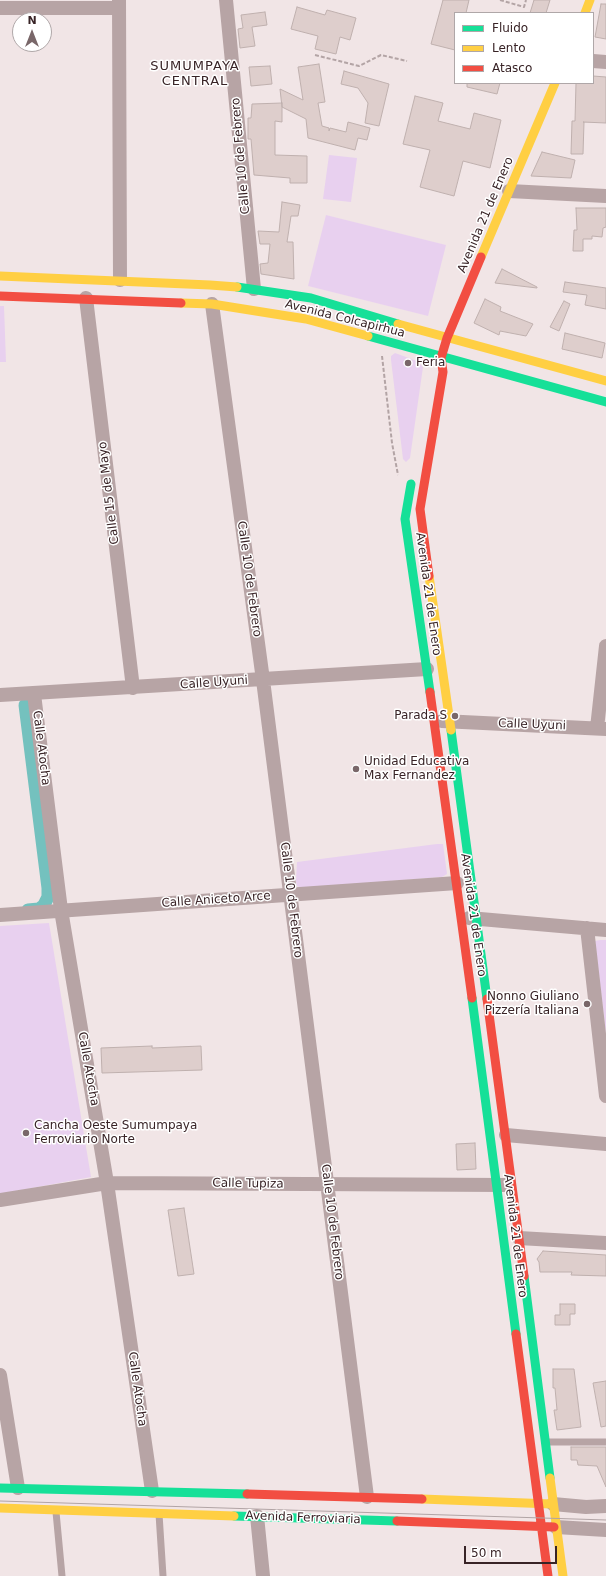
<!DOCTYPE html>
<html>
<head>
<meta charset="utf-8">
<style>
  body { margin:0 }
  #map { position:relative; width:606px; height:1576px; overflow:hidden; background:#f1e5e6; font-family:"DejaVu Sans",sans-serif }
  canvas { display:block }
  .legend { position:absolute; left:454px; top:12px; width:140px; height:72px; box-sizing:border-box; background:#fff; border:1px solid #afa7a8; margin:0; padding:5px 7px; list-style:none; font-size:12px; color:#382326 }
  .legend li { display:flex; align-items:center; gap:8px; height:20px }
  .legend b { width:20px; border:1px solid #afa7a8 }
  .north { position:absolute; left:12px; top:12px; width:40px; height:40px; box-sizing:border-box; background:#fff; border:1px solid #afa7a8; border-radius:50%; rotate:0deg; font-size:11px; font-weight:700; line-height:16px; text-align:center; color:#382326 }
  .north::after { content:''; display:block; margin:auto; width:14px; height:18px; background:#796769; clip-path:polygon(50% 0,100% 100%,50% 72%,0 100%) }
  .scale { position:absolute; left:464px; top:1546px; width:93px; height:18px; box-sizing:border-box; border:2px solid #382326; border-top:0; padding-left:5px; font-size:12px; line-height:14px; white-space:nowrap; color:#382326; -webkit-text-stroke:3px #fff; paint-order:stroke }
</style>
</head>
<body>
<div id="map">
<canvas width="606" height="1576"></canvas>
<ul class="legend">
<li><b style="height:5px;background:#16e098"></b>Fluido</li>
<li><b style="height:5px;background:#ffcf43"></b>Lento</li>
<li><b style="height:5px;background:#f24e42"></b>Atasco</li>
</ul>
<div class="north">N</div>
<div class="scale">50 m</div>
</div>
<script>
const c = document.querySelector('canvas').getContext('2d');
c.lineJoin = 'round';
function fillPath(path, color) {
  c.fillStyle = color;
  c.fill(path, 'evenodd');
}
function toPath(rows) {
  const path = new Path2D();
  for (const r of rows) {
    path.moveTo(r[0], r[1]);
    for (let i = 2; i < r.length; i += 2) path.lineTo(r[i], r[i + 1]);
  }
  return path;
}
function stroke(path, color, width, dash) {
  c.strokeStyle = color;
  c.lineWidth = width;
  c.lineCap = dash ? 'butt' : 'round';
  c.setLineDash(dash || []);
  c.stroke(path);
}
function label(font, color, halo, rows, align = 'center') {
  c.font = font + ' "DejaVu Sans",sans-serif';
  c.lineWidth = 3;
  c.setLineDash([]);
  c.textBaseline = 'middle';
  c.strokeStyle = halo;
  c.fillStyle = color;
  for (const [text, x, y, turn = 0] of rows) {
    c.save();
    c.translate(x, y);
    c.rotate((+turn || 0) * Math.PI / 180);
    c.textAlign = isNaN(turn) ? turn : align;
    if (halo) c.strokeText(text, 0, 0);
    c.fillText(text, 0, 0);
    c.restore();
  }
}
fillPath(toPath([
  [329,155,357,158,351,202,323,199],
  [326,215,446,245,428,316,308,286],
  [0,306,4,306,6,362,0,362],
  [395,353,417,361,423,367,410,458,406,462,403,459,391,360,391,356],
  [437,844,443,844,447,874,442,877,302,888,297,886,296,881,297,862],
  [49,923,91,1177,0,1194,0,926],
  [600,940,606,940,606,1034,595,941]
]), '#e8d0ef');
stroke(toPath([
  [25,705,48,888,48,897,44,905,39,909,28,910]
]), '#74c1be', 13);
const building = toPath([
  [443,0,469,0,466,13,455,13,455,50,431,44,443,0],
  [534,0,550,0,546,13,530,13,534,0],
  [601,4,606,4,606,39,595,37,601,4],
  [297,7,325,15,327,10,356,18,350,40,340,37,336,54,315,49,318,36,291,29,297,7],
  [265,12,267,25,252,27,255,46,240,48,238,29,243,28,241,15,265,12],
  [319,64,325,102,318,103,322,126,329,128,329,131,330,128,346,132,348,122,370,128,367,140,358,138,355,150,308,138,306,119,282,107,280,89,303,100,298,67,319,64],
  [270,66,272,84,251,86,249,67,270,66],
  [344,71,389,84,379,126,365,123,368,103,358,88,341,84,344,71],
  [593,76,606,77,606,123,583,122,584,122,583,154,571,154,572,121,575,121,576,83,593,83,593,76],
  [467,83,500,83,497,94,467,87,467,83],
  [415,96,443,103,438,121,470,129,474,113,501,120,490,168,463,161,454,196,420,187,430,150,403,144,415,96],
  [282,103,282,122,275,121,275,155,307,156,307,183,290,183,290,178,254,175,251,139,248,139,248,118,251,118,252,104,282,103],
  [542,152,575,160,571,178,531,176,542,152],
  [282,202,300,205,298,216,291,216,287,242,293,242,294,279,261,274,260,264,268,263,270,244,260,244,258,231,279,232,282,202],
  [576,208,606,208,606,227,603,228,602,237,592,236,592,239,583,239,583,251,573,251,574,230,577,230,576,208],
  [502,269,537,287,537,288,495,283,502,269],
  [565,282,606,288,606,309,585,305,587,295,563,292,565,282],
  [485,299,501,307,500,311,533,324,526,336,500,331,499,335,474,323,485,299],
  [564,301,570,304,559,331,550,327,564,301],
  [565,333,605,343,602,358,562,349,565,333],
  [152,1046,152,1048,201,1046,202,1070,102,1073,101,1048,152,1046],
  [475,1143,476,1169,457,1170,456,1144,475,1143],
  [184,1208,194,1274,178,1276,168,1210,184,1208],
  [543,1251,606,1255,606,1276,571,1275,572,1272,540,1272,539,1262,537,1259,543,1251],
  [560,1304,575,1304,575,1314,570,1314,570,1325,555,1325,555,1315,560,1315,560,1304],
  [553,1369,574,1369,581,1427,557,1430,554,1410,557,1410,555,1388,553,1388,553,1369],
  [606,1381,606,1426,601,1427,593,1383,606,1381],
  [571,1447,606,1447,606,1487,597,1466,578,1465,577,1460,571,1460,571,1447]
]);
fillPath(building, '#dececc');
stroke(building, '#bfb0ae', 1);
stroke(toPath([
  [500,0,524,7,526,0],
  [315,55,359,66,381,55,407,61],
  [382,356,392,443,398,475]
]), '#b3a4a5', 2, [4, 2]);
stroke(toPath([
  [546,1442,606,1442],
  [56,1512,62,1576],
  [159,1514,163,1576]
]), '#b7a4a5', 7);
stroke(toPath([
  [119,0,120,280],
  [226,0,254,289],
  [0,8,118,8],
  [593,61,606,62],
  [509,191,606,196],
  [86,298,133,688],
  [212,304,263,680,367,1497],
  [34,694,61,910,107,1183,152,1491],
  [0,695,427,669],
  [442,721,606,729],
  [597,728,606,646],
  [0,915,457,883],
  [469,918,606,930],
  [587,928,606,1096],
  [506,1135,606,1144],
  [0,1200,107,1183,506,1185],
  [519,1238,606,1243],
  [0,1375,18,1488],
  [553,1504,586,1507,606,1506],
  [257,1516,263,1576],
  [556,1527,606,1530]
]), '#b7a4a5', 14);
stroke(toPath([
  [237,287,311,298,398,324],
  [368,336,606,402],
  [411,484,405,519,430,692],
  [451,730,487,999],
  [472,998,516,1334],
  [524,1276,550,1478],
  [0,1488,247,1494],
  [234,1516,397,1521]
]), '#16e098', 9);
stroke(toPath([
  [585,13,590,0],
  [481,257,555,83],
  [0,276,210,285,237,287],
  [181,303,212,304,306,319,368,336],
  [398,324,606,381],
  [429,576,451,730],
  [550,1478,563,1576],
  [422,1499,551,1504],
  [0,1508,234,1516]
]), '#ffcf43', 9);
stroke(toPath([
  [0,296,181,303],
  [429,576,420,509,443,372,441,358,447,338,481,257],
  [430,692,472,998],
  [487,999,524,1276],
  [516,1334,548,1576],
  [247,1494,422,1499],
  [397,1521,554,1527]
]), '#f24e42', 9);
stroke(toPath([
  [0,1501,606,1520]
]), '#b1a4a5', 1);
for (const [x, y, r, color] of [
  [408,363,4,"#796769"],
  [455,716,4,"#796769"],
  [356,769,4,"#796769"],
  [587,1004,4,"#796769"],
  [26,1133,4,"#796769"]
]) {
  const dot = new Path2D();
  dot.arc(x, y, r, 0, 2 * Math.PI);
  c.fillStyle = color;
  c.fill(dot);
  stroke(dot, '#fff', 1.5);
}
label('12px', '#382326', '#fff', [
  ["Calle 10 de Febrero",241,156,-95],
  ["Avenida 21 de Enero",486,215,-67],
  ["Avenida Colcapirhua",345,319,14],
  ["Calle 15 de Mayo",109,493,-97],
  ["Calle 10 de Febrero",249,579,82],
  ["Avenida 21 de Enero",428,594,82],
  ["Calle Uyuni",214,683,-4],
  ["Calle Uyuni",532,725,2],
  ["Calle Atocha",41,748,83],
  ["Calle Aniceto Arce",216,900,-4],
  ["Calle 10 de Febrero",291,900,83],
  ["Avenida 21 de Enero",473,915,82],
  ["Calle Atocha",88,1069,80],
  ["Calle Tupiza",248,1184,1],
  ["Calle 10 de Febrero",332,1222,83],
  ["Avenida 21 de Enero",515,1236,83],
  ["Calle Atocha",137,1389,82],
  ["Avenida Ferroviaria",303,1518,2]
]);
label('12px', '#382326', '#fff', [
  ["Feria",416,363],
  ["Parada S",447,716,"right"],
  ["Unidad Educativa",364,762],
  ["Max Fernandez",364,776],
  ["Nonno Giuliano",579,997,"right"],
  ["Pizzería Italiana",579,1011,"right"],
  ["Cancha Oeste Sumumpaya",34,1126],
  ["Ferroviario Norte",34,1140]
], 'left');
c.letterSpacing = '1px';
label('13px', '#382326', '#fff', [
  ["SUMUMPAYA",195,67],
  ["CENTRAL",195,82]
]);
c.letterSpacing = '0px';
</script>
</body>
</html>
